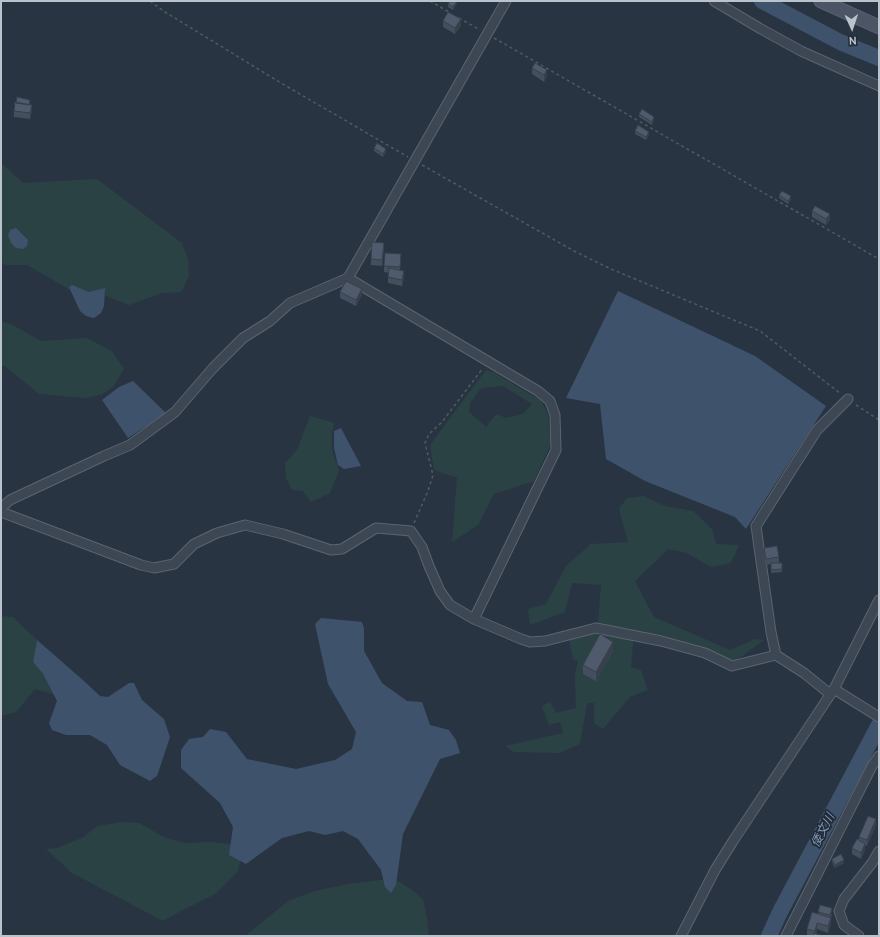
<!DOCTYPE html>
<html>
<head>
<meta charset="utf-8">
<style>
  body { margin:0 }
  #map { position:relative; width:880px; height:937px; overflow:hidden; background:#293443; font-family:Overpass,sans-serif }
  canvas { display:block }
  .frame { position:absolute; inset:0; border:2px solid #bac2cc; pointer-events:none }
  .north { position:absolute; left:832px; top:8px; width:40px; height:40px; -webkit-text-stroke:3px #212b38; paint-order:stroke; rotate:177deg; font-size:11px; font-weight:700; line-height:16px; text-align:center; color:#bac2cc }
  .north::after { content:''; display:block; margin:auto; width:14px; height:18px; background:#bac2cc; clip-path:polygon(50% 0,100% 100%,50% 72%,0 100%) }
</style>
</head>
<body>
<div id="map">
<canvas width="880" height="937"></canvas>
<div class="frame"></div>
<div class="north">N</div>
</div>
<script>
const c = document.querySelector('canvas').getContext('2d');
c.lineJoin = 'round';
function fillPath(path, color) {
  c.fillStyle = color;
  c.fill(path, 'evenodd');
}
function toPath(rows) {
  const path = new Path2D();
  for (const r of rows) {
    path.moveTo(r[0], r[1]);
    for (let i = 2; i < r.length; i += 2) path.lineTo(r[i], r[i + 1]);
  }
  return path;
}
function stroke(path, color, width, dash) {
  c.strokeStyle = color;
  c.lineWidth = width;
  c.lineCap = dash ? 'butt' : 'round';
  c.setLineDash(dash || []);
  c.stroke(path);
}
function label(font, color, halo, rows, align = 'center') {
  c.font = font + ' Overpass,"Noto Sans JP",sans-serif';
  c.lineWidth = 3.5;
  c.setLineDash([]);
  c.textBaseline = 'middle';
  c.strokeStyle = halo;
  c.fillStyle = color;
  for (const [text, x, y, turn = 0] of rows) {
    c.save();
    c.translate(x, y);
    c.rotate((+turn || 0) * Math.PI / 180);
    c.textAlign = isNaN(turn) ? turn : align;
    if (halo) c.strokeText(text, 0, 0);
    c.fillText(text, 0, 0);
    c.restore();
  }
}
fillPath(toPath([
  [1,163,23,183,97,179,182,243,188,259,189,276,181,292,162,293,129,305,99,293,77,294,27,265,6,265,1,262],
  [1,321,11,324,41,341,87,338,112,351,124,369,113,387,103,394,86,398,39,394,5,366,1,366],
  [486,370,495,373,541,401,548,415,551,444,534,481,494,494,478,525,452,542,457,478,434,470,430,445],
  [503,386,532,404,523,414,506,418,496,414,486,427,469,412,470,403,481,388],
  [310,416,334,423,332,432,332,450,339,471,330,493,311,502,303,491,292,490,286,478,285,463,297,450],
  [644,496,665,506,693,511,712,529,716,544,739,545,731,563,711,567,687,553,668,549,635,581,654,617,730,650,755,639,764,640,734,662,634,632,631,667,641,670,648,690,630,697,603,729,594,723,594,703,587,703,580,744,559,753,514,752,505,746,563,733,560,722,549,725,542,706,550,702,556,713,576,708,575,675,578,661,573,660,569,640,598,623,601,585,572,583,565,612,530,625,528,609,546,604,566,566,591,544,628,542,619,509,627,498],
  [1,616,13,617,37,640,33,662,43,674,53,694,35,689,16,712,1,716],
  [122,822,139,823,162,836,176,841,187,843,209,842,229,844,237,849,241,857,238,871,215,894,177,913,163,921,72,873,46,849,57,848,84,837,97,826],
  [381,880,398,881,411,889,423,899,427,918,429,936,245,936,288,901,315,891,348,884]
]), '#2b4244');
fillPath(toPath([
  [16,228,28,240,27,246,23,249,16,248,11,243,8,235,10,230],
  [72,285,89,292,105,288,104,306,101,313,94,318,86,316,80,311,69,287],
  [618,291,755,356,826,406,746,529,735,517,645,481,606,459,600,404,566,398],
  [133,381,166,413,128,438,102,400,119,387],
  [341,428,361,466,344,469,338,465,334,448,334,431],
  [321,618,362,622,364,628,364,651,382,683,407,701,422,702,430,725,449,730,456,740,460,753,440,759,403,834,396,885,391,893,385,887,381,870,358,839,343,831,325,835,309,831,282,838,246,864,229,855,233,827,220,803,181,768,181,750,189,739,203,737,210,729,226,732,247,759,296,769,335,760,352,749,356,732,328,684,315,624],
  [37,640,84,681,100,696,108,697,129,683,134,683,142,700,164,719,170,737,157,776,150,781,120,765,107,745,90,735,66,735,52,730,49,723,57,701,43,674,33,662]
]), '#3f526c');
stroke(toPath([
  [762,1,840,42,879,58],
  [769,936,780,912,879,725]
]), '#3f526c', 16);
const minor = toPath([
  [714,1,761,29,801,51,879,86],
  [348,278,538,391,550,401,555,415,556,450,474,619],
  [1,508,10,500,104,456,130,445,175,412,213,368,243,338,270,321,290,303,348,278,506,1],
  [1,512,141,565,154,568,174,564,194,544,217,533,245,525,283,534,331,550,342,549,376,528,411,531,422,547,429,566,440,591,450,605,474,619,521,639,530,642,545,641,596,628,661,641,705,653,732,666,776,655],
  [834,689,879,717],
  [830,694,804,673,776,655,771,632,756,526,817,430,848,399],
  [681,936,715,870,733,841,834,689,879,600],
  [786,936,872,766,879,756],
  [859,936,844,925,839,911,844,899,872,863,879,851]
]);
const secondary = toPath([
  [821,1,879,27]
]);
stroke(minor, '#5b6470', 11);
stroke(secondary, '#5b6470', 15);
stroke(toPath([
  [150,1,165,12,281,83,408,157],
  [430,1,449,12],
  [459,18,480,30],
  [494,38,879,259],
  [422,165,574,251,611,269,760,331,841,394],
  [856,405,879,420],
  [414,523,428,491,433,475,425,443,429,434,442,422,483,368]
]), '#495e60', 1.5, [3, 3]);
stroke(minor, '#3d4653', 9);
stroke(secondary, '#4b5566', 13);
fillPath(toPath([
  [457,3,453,10,448,7,448,4],
  [443,21,461,25,455,34,443,27],
  [532,68,547,76,544,82,532,74],
  [30,103,30,105,32,111,30,119,14,117,14,111],
  [639,114,654,120,652,125,639,117],
  [635,131,649,135,646,140,635,134],
  [374,148,386,152,383,157,374,151],
  [779,195,791,199,788,204,779,198],
  [812,211,830,220,826,225,812,217],
  [384,249,382,266,371,265,371,259],
  [401,260,400,270,404,277,402,286,388,283,388,277,389,273,384,272,384,266],
  [340,292,362,295,356,306,340,298],
  [764,548,779,557,779,563,782,563,782,572,771,573,771,564,766,565,764,554],
  [613,651,596,681,583,674,583,665],
  [876,825,867,846,865,845,865,850,861,859,852,854,852,848,859,841,859,837],
  [832,859,844,863,835,868,832,862],
  [818,912,832,914,831,918,831,924,828,933,817,929,816,934,823,936,810,936,807,935,807,929,818,914]
]), '#444e5d');
fillPath(toPath([
  [457,1,457,3,453,10,453,7],
  [461,19,461,25,455,34,455,28],
  [547,70,547,76,544,82,544,75],
  [32,105,32,111,30,119,30,113],
  [654,117,654,120,652,125,652,122],
  [649,132,649,135,646,140,646,137],
  [386,149,386,152,383,157,383,154],
  [791,196,791,199,788,204,788,201],
  [830,214,830,220,826,225,826,219],
  [404,271,404,277,402,286,402,280],
  [362,289,362,295,356,306,356,300],
  [613,642,613,651,596,681,596,672],
  [876,819,876,825,867,846,867,840],
  [865,844,865,850,861,859,861,853],
  [844,860,844,863,835,868,835,865],
  [832,908,831,924,828,933,828,926,830,920,830,915],
  [817,923,817,929,815,936,815,931]
]), '#37404c');
const building = toPath([
  [450,1,457,1,453,7,448,4,450,1],
  [448,12,461,19,455,28,443,21,448,12],
  [535,63,547,70,544,75,532,68,535,63],
  [17,97,30,100,29,105,16,103,17,97],
  [15,102,32,105,30,113,14,111,15,102],
  [642,109,654,117,652,122,639,114,642,109],
  [638,125,649,132,646,137,635,131,638,125],
  [377,143,386,149,383,154,374,148,377,143],
  [782,191,791,196,788,201,779,195,782,191],
  [815,206,830,214,826,219,812,211,815,206],
  [372,242,384,243,382,260,371,259,372,242],
  [385,253,401,254,400,267,384,266,385,253],
  [389,268,404,271,402,280,388,277,389,268],
  [346,281,362,289,356,300,340,292,346,281],
  [777,546,779,557,766,559,764,548,777,546],
  [771,563,782,563,782,569,771,570,771,563],
  [600,634,613,642,596,672,583,665,600,634],
  [868,816,876,819,867,840,859,837,868,816],
  [857,839,865,844,861,853,852,848,857,839],
  [841,854,844,860,835,865,832,859,841,854],
  [820,905,832,908,830,915,818,912,820,905],
  [812,912,831,918,828,926,817,923,815,931,807,929,812,912],
  [814,933,823,936,813,936,814,933]
]);
fillPath(building, '#4f5b6c');
stroke(building, '#37404c', 1);
label('italic 12px', '#8398b2', '#212b38', [
  ["倭文川",824,831,-62]
]);
</script>
</body>
</html>
